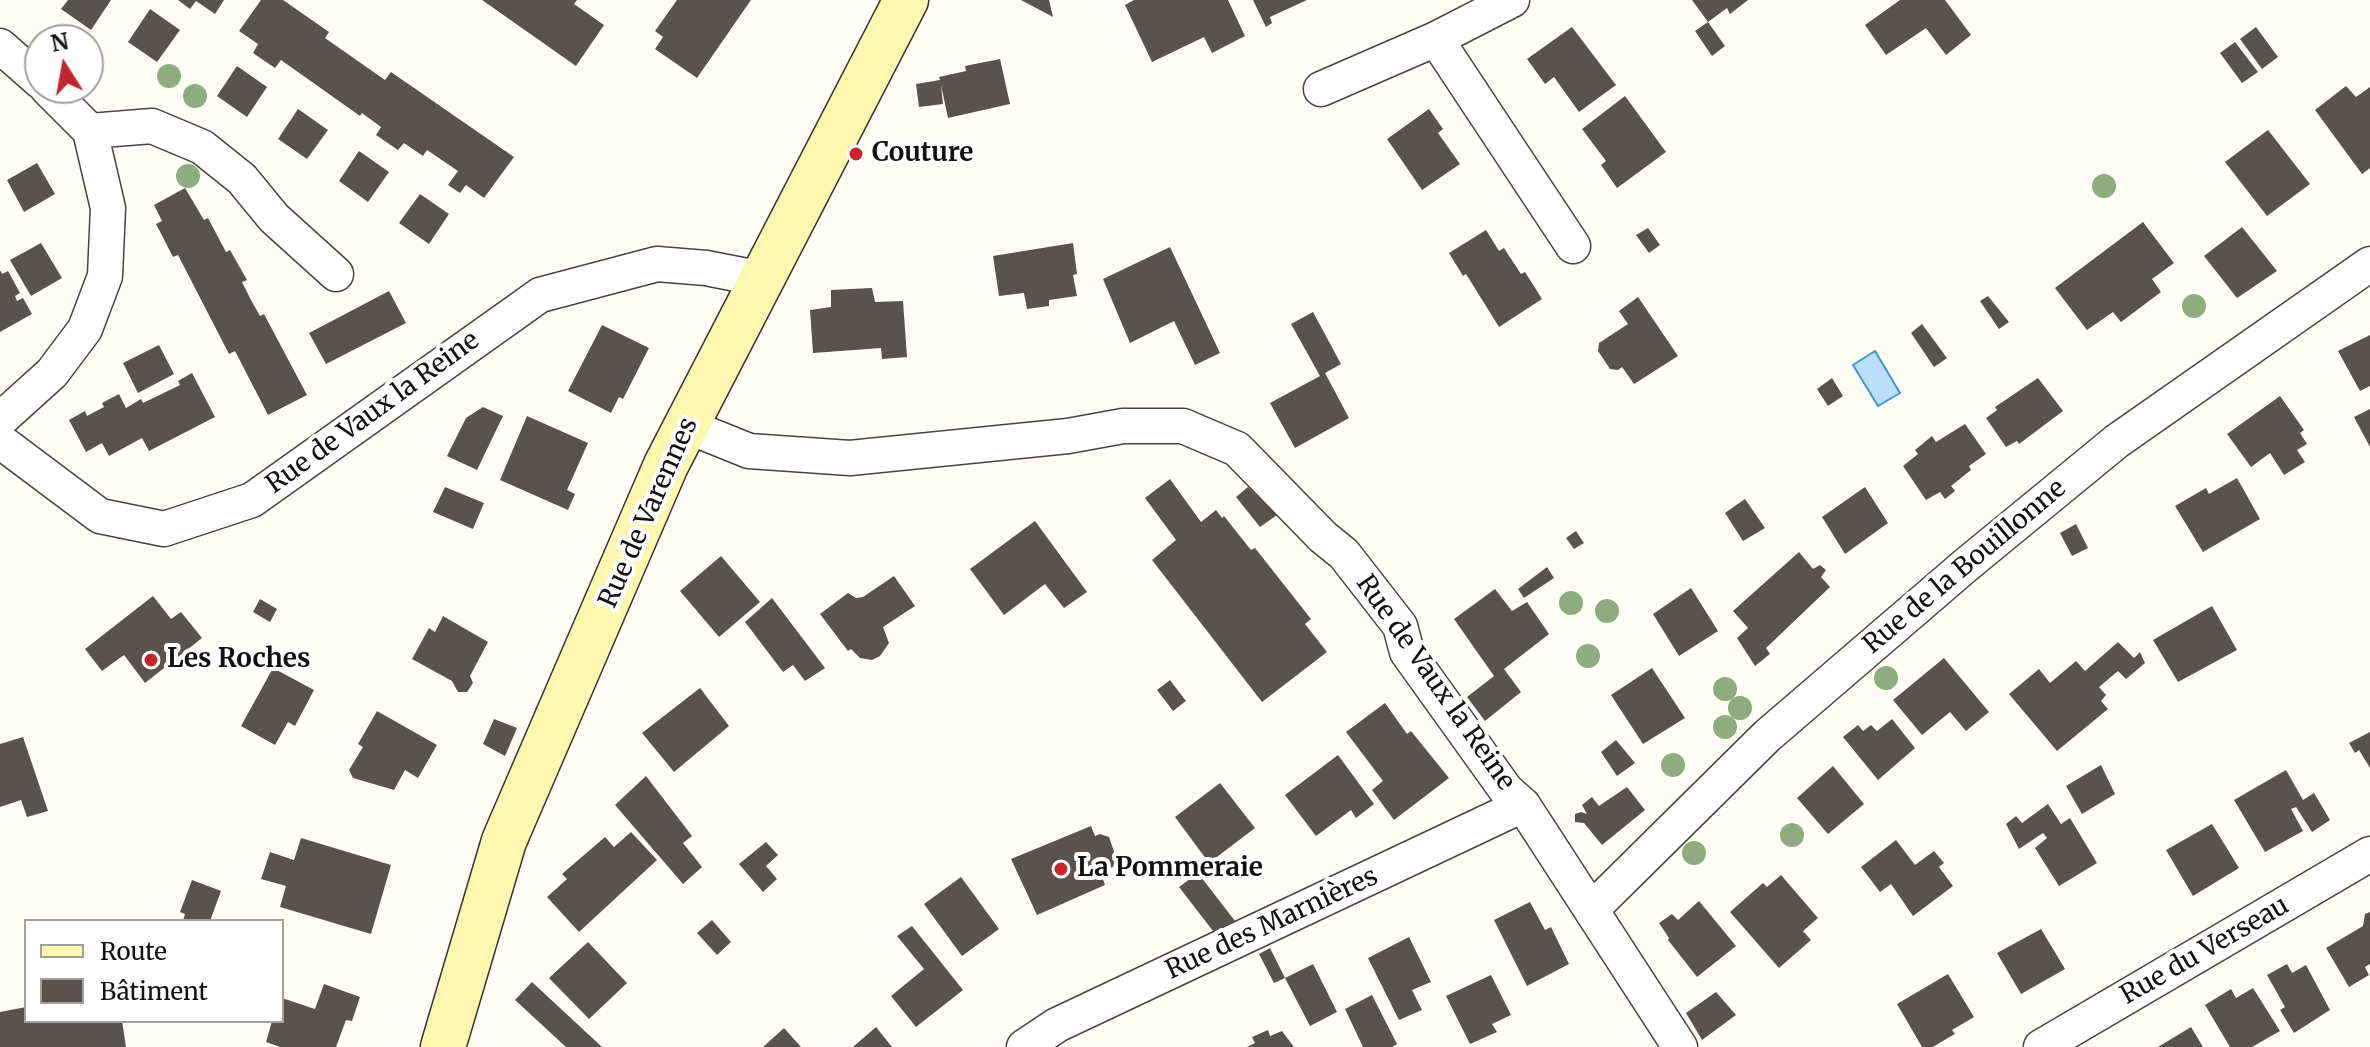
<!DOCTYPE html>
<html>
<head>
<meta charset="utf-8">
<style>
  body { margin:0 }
  #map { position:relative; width:2370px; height:1047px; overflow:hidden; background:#fffdf5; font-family:Merriweather,serif }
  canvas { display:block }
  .legend { position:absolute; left:24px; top:919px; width:260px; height:104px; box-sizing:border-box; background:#fff; border:2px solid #a0a0a0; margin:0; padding:10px 14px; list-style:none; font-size:24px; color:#111 }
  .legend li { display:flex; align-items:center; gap:16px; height:40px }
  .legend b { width:40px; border:2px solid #a0a0a0 }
  .north { position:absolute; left:24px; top:24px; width:80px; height:80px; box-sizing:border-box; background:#fff; border:2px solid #a0a0a0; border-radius:50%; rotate:349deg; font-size:22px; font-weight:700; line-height:32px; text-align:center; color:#111 }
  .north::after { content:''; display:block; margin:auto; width:28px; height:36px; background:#c4262e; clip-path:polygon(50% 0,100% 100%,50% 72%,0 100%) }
</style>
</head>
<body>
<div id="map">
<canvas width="2370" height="1047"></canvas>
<ul class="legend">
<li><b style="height:10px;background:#fff6b0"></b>Route</li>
<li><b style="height:22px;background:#5a524d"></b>Bâtiment</li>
</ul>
<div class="north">N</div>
</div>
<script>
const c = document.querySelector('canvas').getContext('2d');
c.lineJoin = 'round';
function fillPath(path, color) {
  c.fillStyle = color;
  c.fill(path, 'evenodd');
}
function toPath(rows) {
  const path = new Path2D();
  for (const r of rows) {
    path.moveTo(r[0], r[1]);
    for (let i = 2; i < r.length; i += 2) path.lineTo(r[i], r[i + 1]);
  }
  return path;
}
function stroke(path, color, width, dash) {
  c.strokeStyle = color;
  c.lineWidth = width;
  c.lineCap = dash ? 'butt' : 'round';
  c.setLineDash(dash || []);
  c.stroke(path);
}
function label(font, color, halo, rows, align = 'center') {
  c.font = font + ' Merriweather,serif';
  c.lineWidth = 8;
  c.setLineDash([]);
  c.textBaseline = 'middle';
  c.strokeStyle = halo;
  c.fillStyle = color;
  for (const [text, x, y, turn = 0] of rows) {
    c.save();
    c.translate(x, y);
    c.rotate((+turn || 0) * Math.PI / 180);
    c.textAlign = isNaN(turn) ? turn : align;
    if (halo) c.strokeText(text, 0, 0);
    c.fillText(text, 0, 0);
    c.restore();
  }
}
const water = toPath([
  [1875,351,1900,393,1878,406,1853,365,1875,351]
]);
fillPath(water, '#b9e0f7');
stroke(water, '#3f96cf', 2);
fillPath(toPath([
  [68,0,111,0,91,30,61,9],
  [178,0,224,0,215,14,196,1,190,9],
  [261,0,283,0,329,32,325,38,385,80,391,72,514,157,484,198,466,185,460,193,448,185,458,171,427,150,423,156,404,143,398,150,376,135,381,127,362,113,360,116,281,60,275,68,253,53,258,44,239,31],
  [482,0,577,0,574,4,604,25,576,66],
  [677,0,751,0,697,78,655,49,663,37,655,31],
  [1021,0,1049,0,1053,17],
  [1134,0,1228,0,1245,36,1212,53,1204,37,1152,62,1125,5],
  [1253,0,1307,0,1270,17,1272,23,1266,27],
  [1692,0,1748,0,1730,14,1727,8,1708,22],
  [1900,0,1945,0,1971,35,1946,55,1926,28,1886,55,1865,25],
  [150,9,180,30,157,62,128,42],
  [1708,22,1725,46,1712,56,1695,31],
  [1572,27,1616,85,1579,112,1554,77,1545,84,1527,59],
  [2256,27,2278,57,2262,69,2240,39],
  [2235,42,2258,72,2242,83,2220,53],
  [1000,59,1010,104,948,118,941,85,943,104,919,107,916,84,940,80,939,77,966,71,965,66],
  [237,66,267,87,247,117,217,96],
  [2346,86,2356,97,2370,87,2370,168,2362,174,2315,110],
  [1625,96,1666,152,1617,188,1601,165,1606,161,1582,129],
  [298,109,328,130,307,159,278,139],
  [1429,109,1443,129,1438,133,1460,164,1422,190,1387,139],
  [2268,130,2310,184,2267,216,2225,162],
  [359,151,389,172,368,202,339,181],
  [37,163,55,194,24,212,7,180],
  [185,188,204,220,208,218,226,252,230,250,247,280,242,282,251,300,260,316,264,314,307,395,268,415,235,351,229,354,178,255,173,257,156,224,162,221,154,205],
  [420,194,449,214,429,244,399,223],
  [2143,222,2174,263,2152,279,2161,292,2121,322,2113,312,2087,330,2055,288],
  [2242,227,2277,271,2237,298,2204,256],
  [1648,228,1660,245,1649,253,1636,235],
  [1486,230,1499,251,1504,248,1521,274,1525,272,1542,299,1499,327,1466,274,1463,276,1449,253],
  [41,243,62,278,31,296,10,260],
  [1073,243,1077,274,1073,275,1077,296,1049,300,1049,306,1027,309,1024,293,999,296,993,256],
  [1170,247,1220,353,1195,365,1174,321,1130,343,1103,279],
  [0,270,2,274,8,271,20,293,15,296,17,301,23,298,32,314,0,332],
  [872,288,875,302,903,301,907,357,882,359,881,348,813,353,810,310,831,307,831,290],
  [389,291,406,323,326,364,309,333],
  [1988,296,2009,322,1999,329,1980,301],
  [1638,297,1678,356,1634,384,1622,367,1618,370,1610,369,1598,351,1599,343,1628,324,1619,311],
  [1313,312,1341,364,1325,373,1349,418,1295,448,1270,403,1320,376,1291,324],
  [1922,324,1947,358,1934,367,1911,333],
  [602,325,649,348,623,399,619,397,611,413,568,391],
  [2370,335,2370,386,2360,391,2338,351],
  [159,345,174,374,138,393,123,363],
  [192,373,215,417,149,451,142,438,109,456,102,443,86,452,69,420,85,411,87,416,104,407,102,403,119,394,126,408,141,399,143,403,180,385,178,381],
  [1832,378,1843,396,1828,406,1817,389],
  [2038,378,2063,411,2019,444,2017,441,2006,447,1986,418,1997,410,1995,407],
  [2280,396,2304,430,2300,433,2307,444,2297,450,2305,462,2284,475,2270,453,2251,467,2227,434],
  [483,407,503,416,477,470,447,456,466,418],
  [2370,409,2370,447,2354,417],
  [527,416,588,443,567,490,575,494,568,510,500,480],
  [1965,424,1986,454,1969,466,1971,470,1951,486,1955,491,1945,499,1940,492,1926,500,1903,466,1918,454,1915,450,1932,436,1936,442],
  [2237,478,2260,519,2203,552,2175,506,2206,488,2209,494],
  [1170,479,1201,522,1216,510,1222,518,1224,516,1251,550,1255,548,1311,619,1305,624,1327,652,1262,702,1152,560,1176,540,1145,498],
  [445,487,484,503,473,529,433,512],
  [1248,487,1277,515,1260,527,1236,497],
  [1865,487,1888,523,1845,554,1822,517],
  [1745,499,1765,528,1743,541,1725,513],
  [1035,521,1087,592,1064,608,1045,584,1004,615,970,569],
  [2076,524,2088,548,2072,556,2060,533],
  [1576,531,1584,543,1574,549,1566,538],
  [1799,552,1813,569,1820,565,1826,570,1821,577,1830,587,1766,648,1770,654,1755,666,1737,638,1748,628,1733,611],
  [721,556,760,602,719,637,680,591],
  [1547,567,1554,578,1524,598,1518,589],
  [894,576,915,606,883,627,889,643,880,656,872,660,860,658,851,649,848,651,820,614,848,593,856,598,863,597],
  [1691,588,1718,631,1679,656,1653,614],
  [1495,589,1512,611,1527,602,1549,634,1504,669,1521,692,1485,721,1467,697,1494,676,1454,619],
  [153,596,171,619,181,612,202,638,145,683,124,655,102,671,85,649],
  [772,598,825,668,805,681,793,665,783,672,745,622],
  [260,599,277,609,270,622,253,612],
  [2212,606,2237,650,2178,682,2153,640],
  [443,616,488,642,470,676,473,683,467,692,458,692,452,681,412,659,429,628,435,632],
  [2118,642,2134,658,2140,652,2145,663,2126,679,2118,671,2099,687,2106,695,2101,701,2108,709,2057,751,2009,694,2039,669,2050,683,2076,661,2085,671],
  [1944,658,1989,712,1966,731,1950,712,1922,735,1893,700],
  [273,668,314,690,295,726,288,722,275,745,241,726],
  [1652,668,1685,718,1643,744,1611,695],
  [1170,680,1186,701,1173,711,1157,690],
  [700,688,729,726,674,772,642,733],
  [1385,703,1407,734,1411,731,1449,778,1394,820,1372,790,1383,781,1346,732],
  [377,711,437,745,418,778,405,770,394,790,353,778,349,770,363,747,358,744],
  [494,719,517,728,505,756,483,744],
  [1892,719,1915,748,1878,780,1843,737,1858,725,1863,731,1871,725,1877,731],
  [2370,732,2370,768,2359,750,2355,753,2349,743],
  [23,737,48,811,27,817,21,800,0,807,0,744],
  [1616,740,1635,763,1617,776,1601,752],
  [1338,755,1374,804,1356,818,1351,810,1316,836,1285,795],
  [2101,765,2115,794,2082,814,2066,786],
  [1833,766,1864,804,1828,834,1797,798],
  [2286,770,2303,800,2314,793,2330,820,2312,832,2296,807,2291,809,2303,831,2265,852,2234,800],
  [646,776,692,836,683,843,702,867,683,884,615,805],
  [1220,783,1255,828,1209,863,1175,817],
  [1627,787,1645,810,1602,845,1584,823,1575,822,1575,814,1581,812,1587,814,1582,805,1592,797,1599,806],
  [2048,804,2061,824,2070,818,2097,863,2059,886,2035,848,2047,838,2043,833,2019,849,2006,824,2016,816,2022,823],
  [2212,824,2239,868,2193,896,2166,850],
  [1091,826,1095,836,1100,834,1109,837,1116,857,1113,867,1100,871,1105,885,1037,915,1011,859],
  [631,832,657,860,579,932,547,897,567,879,562,874,605,837,614,847],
  [301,838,391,865,371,934,280,907,286,886,261,879,270,852,294,860],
  [1896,840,1915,865,1934,851,1944,863,1939,867,1953,886,1913,916,1891,884,1880,892,1861,867],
  [766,842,778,855,766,866,777,879,763,892,739,864],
  [1198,873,1235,921,1213,931,1179,887],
  [1781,875,1818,918,1803,931,1811,940,1779,968,1730,912,1763,883,1767,887],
  [961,877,999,929,962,956,924,904],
  [192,880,221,891,210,921,183,921,185,914,180,912],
  [1699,901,1736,946,1697,977,1668,940,1669,938,1659,923,1672,914,1678,920],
  [1530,902,1545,930,1551,927,1569,964,1527,986,1494,920],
  [2370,912,2370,964,2365,967,2369,975,2349,987,2326,948,2363,926,2365,914],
  [712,920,731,942,717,955,697,933],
  [912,926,963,990,916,1027,891,996,924,969,897,936],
  [2041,929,2065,969,2021,994,1997,953],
  [1409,937,1431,982,1412,990,1422,1010,1399,1020,1368,958],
  [588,942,627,983,589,1019,549,978],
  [1270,948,1285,978,1313,964,1337,1012,1310,1026,1285,978,1274,983,1259,954],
  [2287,964,2292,973,2306,965,2330,1010,2294,1033,2280,1010,2285,1007,2267,975],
  [1948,974,1974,1017,1952,1030,1955,1034,1946,1039,1933,1047,1922,1047,1897,1004],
  [1491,975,1511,1015,1492,1024,1497,1032,1470,1044,1446,996],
  [532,982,602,1047,566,1047,515,1000],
  [324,984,360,997,352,1021,346,1020,336,1047,280,1047,266,1042,272,1021,282,1021,282,998,315,1009],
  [2253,988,2280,1031,2252,1047,2230,1047,2205,1005,2231,989,2236,998],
  [1716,992,1736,1015,1702,1040,1686,1013],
  [1372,995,1397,1044,1392,1047,1363,1047,1345,1009],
  [26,1007,26,1021,122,1021,126,1047,0,1047,0,1012],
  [876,1027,892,1047,853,1047],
  [2191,1027,2203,1047,2158,1047],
  [784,1028,801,1047,763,1047],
  [1268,1030,1270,1036,1282,1031,1294,1047,1247,1047,1255,1043,1252,1037]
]), '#5a524d');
const street = toPath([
  [1436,39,1573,246],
  [0,46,40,81],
  [1321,89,1436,39,1512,0],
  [90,131,152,126,202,147,242,179,274,218,336,274],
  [0,420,52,373,85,329,105,276,108,208,90,131,47,88],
  [687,426,749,451,850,458,1068,436,1123,426,1183,426,1237,449,1323,537,1344,554,1400,626,1407,652,1506,790,1523,805,1680,1047],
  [0,441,100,516,164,529,252,500,540,295,657,264,706,268,762,279],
  [1592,909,1767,736,1966,565,2117,441,2370,264],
  [1024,1047,1057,1025,1523,805],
  [2041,1047,2370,854]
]);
const secondary = toPath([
  [443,1047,504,841,666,465,906,0]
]);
stroke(street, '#444', 37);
stroke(secondary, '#333', 47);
stroke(street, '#fff', 34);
stroke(secondary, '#fff6b0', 44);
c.fillStyle = '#8dad7f';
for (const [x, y] of [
  [169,76],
  [195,96],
  [188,176],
  [2104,186],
  [2194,306],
  [1571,603],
  [1607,611],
  [1588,656],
  [1886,678],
  [1725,689],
  [1740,708],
  [1725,727],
  [1673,765],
  [1792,835],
  [1694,853]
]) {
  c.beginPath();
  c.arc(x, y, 12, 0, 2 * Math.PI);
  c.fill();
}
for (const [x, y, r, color] of [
  [856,154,8,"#c4262e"],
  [151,660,8,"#c4262e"],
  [1061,869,8,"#c4262e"]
]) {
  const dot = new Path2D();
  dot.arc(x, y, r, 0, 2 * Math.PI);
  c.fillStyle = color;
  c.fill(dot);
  stroke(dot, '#fff', 3);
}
label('bold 26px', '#111', '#fff', [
  ["Couture",872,154],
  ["Les Roches",167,660],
  ["La Pommeraie",1077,869]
], 'left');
label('26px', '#111', '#fff', [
  ["Rue de Vaux la Reine",373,413,-36],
  ["Rue de Varennes",649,513,-66],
  ["Rue de la Bouillonne",1965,567,-40],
  ["Rue de Vaux la Reine",1435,683,55],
  ["Rue des Marnières",1272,924,-25],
  ["Rue du Verseau",2205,951,-30]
]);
</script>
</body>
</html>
